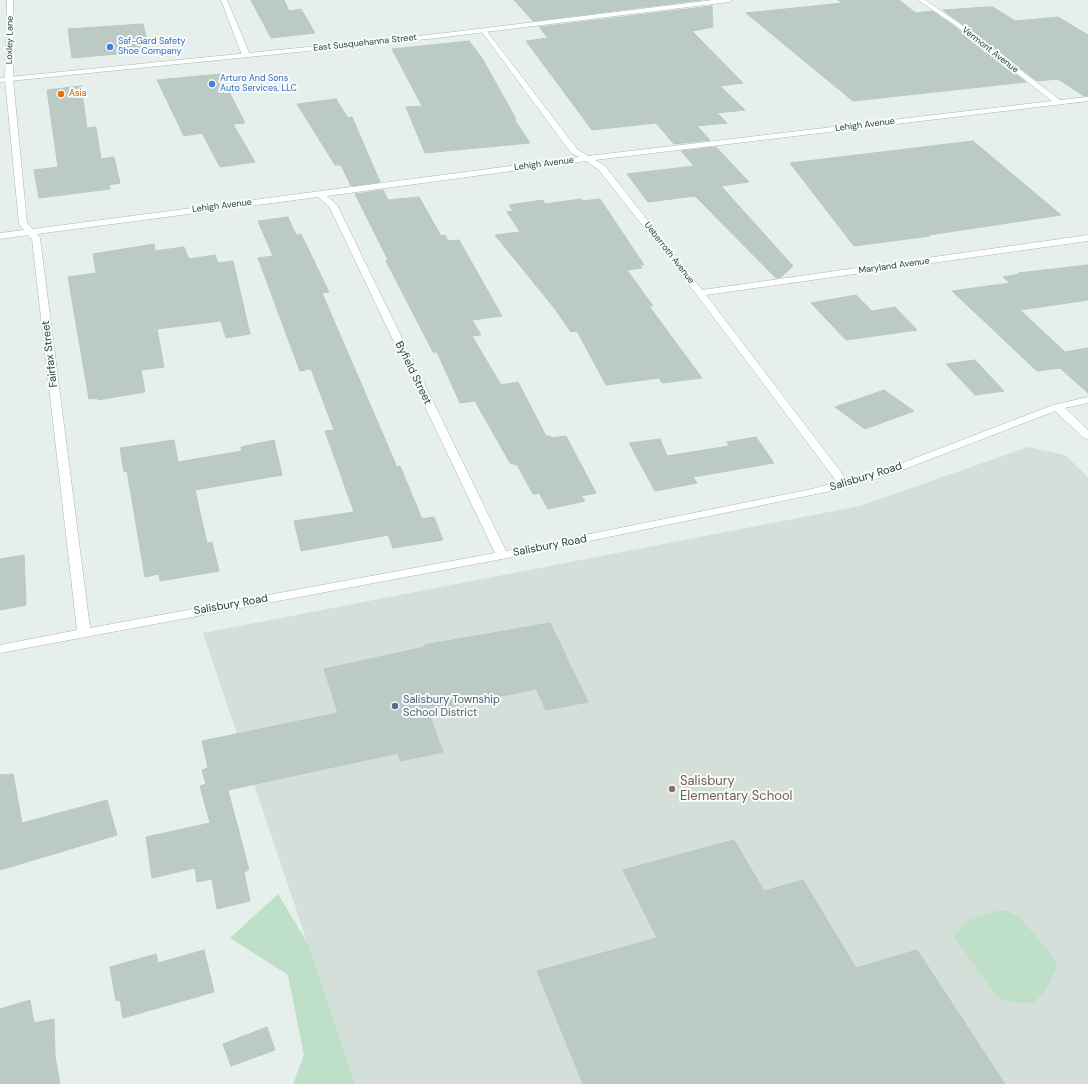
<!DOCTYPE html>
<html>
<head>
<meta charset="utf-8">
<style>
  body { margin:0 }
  canvas { display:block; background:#e6efeb }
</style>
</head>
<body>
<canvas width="1088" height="1084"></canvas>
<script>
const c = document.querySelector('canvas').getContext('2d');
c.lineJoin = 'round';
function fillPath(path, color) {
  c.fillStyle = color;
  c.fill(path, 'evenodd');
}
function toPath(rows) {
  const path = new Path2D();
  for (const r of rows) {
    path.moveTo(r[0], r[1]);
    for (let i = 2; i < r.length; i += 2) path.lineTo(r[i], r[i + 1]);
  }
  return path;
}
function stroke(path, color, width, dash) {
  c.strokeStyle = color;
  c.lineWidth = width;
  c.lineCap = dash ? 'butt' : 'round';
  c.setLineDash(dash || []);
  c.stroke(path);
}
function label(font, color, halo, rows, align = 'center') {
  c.font = font + ' "DM Sans",sans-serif';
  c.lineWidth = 4;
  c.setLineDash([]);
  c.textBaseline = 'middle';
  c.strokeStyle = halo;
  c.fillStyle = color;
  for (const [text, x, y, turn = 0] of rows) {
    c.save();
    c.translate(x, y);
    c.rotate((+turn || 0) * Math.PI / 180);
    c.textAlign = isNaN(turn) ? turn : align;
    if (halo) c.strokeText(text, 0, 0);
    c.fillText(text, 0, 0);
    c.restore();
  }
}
fillPath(toPath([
  [1028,447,1065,455,1088,477,1088,1084,355,1084,203,633,860,506]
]), '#d4dfda');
fillPath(toPath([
  [278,894,308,944,355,1084,293,1084,304,1055,288,975,230,938],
  [996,911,1007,911,1020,917,1055,960,1056,968,1045,992,1033,1003,1020,1003,1003,1000,992,991,954,936,966,921]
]), '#bfe0c8');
const building = toPath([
  [251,0,284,0,289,11,301,9,315,33,271,38,251,0],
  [514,0,701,0,533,21,514,0],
  [838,0,899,0,916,13,932,11,954,26,1026,82,853,101,746,13,843,3,838,0],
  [712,6,713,27,692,31,743,83,720,86,745,110,717,113,727,123,697,126,710,140,674,144,656,123,592,130,526,41,548,38,539,27,712,6],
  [987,7,993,7,1015,21,1058,17,1088,35,1088,96,1084,96,1058,79,1037,81,943,10,987,7],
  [143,24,150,51,72,58,68,29,143,24],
  [469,41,482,58,516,119,514,119,530,143,425,153,406,107,422,106,392,49,469,41],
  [220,74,245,123,233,124,255,162,220,167,202,133,184,136,157,80,220,74],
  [81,86,87,128,96,127,101,159,114,157,120,183,109,185,110,189,39,198,34,170,58,167,47,90,81,86],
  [336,99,348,118,352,117,380,182,351,186,341,165,335,165,297,104,336,99],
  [973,141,1061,215,929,235,930,236,854,246,790,163,973,141],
  [716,147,749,182,721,186,793,266,781,277,776,278,695,196,648,202,627,174,694,166,681,151,716,147],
  [383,190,388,200,419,197,441,236,445,235,448,241,459,240,502,316,472,320,481,335,472,336,501,385,518,382,546,436,550,436,551,438,566,436,596,493,581,496,585,501,548,509,539,493,533,494,517,465,510,463,475,401,460,403,437,352,433,352,386,261,388,260,355,194,383,190],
  [581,199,582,201,600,199,644,265,640,265,642,268,627,270,653,306,649,306,702,378,662,383,659,378,606,385,577,331,571,332,555,309,495,235,520,232,507,212,513,211,509,205,543,200,545,204,581,199],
  [288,217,296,235,301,234,329,292,322,293,397,467,400,466,422,519,434,517,443,540,393,548,388,535,301,551,294,521,354,512,325,431,334,430,311,369,300,371,258,258,273,256,258,221,288,217],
  [154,244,155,251,184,247,189,259,215,255,218,263,233,261,250,334,226,338,221,321,157,329,164,367,141,370,145,392,98,400,97,398,89,399,68,277,96,273,93,254,154,244],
  [1088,265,1088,300,1020,310,1065,352,1088,348,1088,393,1060,368,1037,371,952,291,1010,283,1003,277,1020,274,1018,273,1088,265],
  [856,295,872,311,895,307,917,330,846,340,811,303,856,295],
  [975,360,1004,391,975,395,946,364,975,360],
  [884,390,914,411,865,429,835,407,884,390],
  [756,437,774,463,693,477,697,483,655,491,629,443,660,439,667,456,729,446,727,442,756,437],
  [174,440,178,462,242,451,241,447,274,440,282,475,195,490,207,543,212,542,219,571,160,581,159,574,145,577,127,471,124,472,120,448,174,440],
  [24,555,26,605,0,610,0,559,24,555],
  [550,623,588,702,546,710,536,689,428,711,443,752,400,761,398,753,228,790,249,870,244,872,250,901,217,909,212,879,197,882,195,868,152,878,146,837,210,823,200,786,206,784,202,770,208,768,202,741,338,713,324,669,425,647,424,645,550,623],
  [13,774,22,823,107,800,117,835,0,870,0,775,13,774],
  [734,840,764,891,803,880,856,968,917,950,1005,1084,583,1084,537,971,657,938,623,870,734,840],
  [204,950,214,992,123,1018,120,1000,116,1001,110,967,156,954,158,963,204,950],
  [30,1000,34,1023,54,1019,55,1056,60,1084,0,1084,0,1009,30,1000],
  [267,1027,275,1050,231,1066,223,1044,267,1027]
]);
fillPath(building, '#bbcac4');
stroke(building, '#b8c9c2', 1);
const street = toPath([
  [7,0,13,0,13,79,27,223,33,229,579,157,571,153,482,32,482,30,484,29,486,30,577,149,588,156,1052,101,955,25,918,0,925,0,959,23,1060,100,1088,97,1088,101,595,160,605,166,702,290,1088,235,1088,241,706,295,847,480,884,470,1053,405,1088,397,1088,403,1065,408,1088,430,1088,439,1084,438,1055,411,892,474,845,488,502,559,0,653,0,645,77,630,32,239,28,235,0,239,0,233,24,230,19,224,5,79,7,0],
  [586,161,599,170,697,295,837,482,812,489,506,551,337,205,327,196,586,161],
  [318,197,329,206,495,553,90,628,40,238,37,234,318,197],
  [221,0,227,0,250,55,249,57,242,55,221,0]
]);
const secondary = toPath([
  [713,0,732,0,729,2,437,38,0,82,0,78,437,34,713,0]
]);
stroke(street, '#a8b8b2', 1);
stroke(secondary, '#a4bbb3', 1);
fillPath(street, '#fff');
fillPath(secondary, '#fff');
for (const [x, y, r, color] of [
  [110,47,4,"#3f7fe0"],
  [212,84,4,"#3f7fe0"],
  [61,94,4,"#e8710a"],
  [395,706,4,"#5c6f8a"],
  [672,789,4,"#8d6e63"]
]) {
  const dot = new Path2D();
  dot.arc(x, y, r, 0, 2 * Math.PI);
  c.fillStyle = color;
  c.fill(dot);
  stroke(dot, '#f7fbf9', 1.5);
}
label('9px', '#24423a', '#f7fbf9', [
  ["Loxley Lane",10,40,-89],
  ["East Susquehanna Street",365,43,-6],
  ["Vermont Avenue",990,50,38],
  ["Lehigh Avenue",865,125,-7],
  ["Lehigh Avenue",544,164,-7],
  ["Lehigh Avenue",222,206,-7],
  ["Ueberroth Avenue",669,253,52],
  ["Maryland Avenue",894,266,-8]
]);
label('9px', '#366cbe', '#f7fbf9', [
  ["Saf-Gard Safety",118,42],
  ["Shoe Company",118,52],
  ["Arturo And Sons",220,79],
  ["Auto Services, LLC",220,89]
], 'left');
label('9px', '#c56008', '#f7fbf9', [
  ["Asia",69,94]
], 'left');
label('11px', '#24423a', '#f7fbf9', [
  ["Fairfax Street",50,354,-97],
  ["Byfield Street",413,373,64],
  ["Salisbury Road",866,477,-17],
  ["Salisbury Road",550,546,-11],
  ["Salisbury Road",231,605,-10]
]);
label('11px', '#4e5e75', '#f7fbf9', [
  ["Salisbury Township",403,700],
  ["School District",403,713]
], 'left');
label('13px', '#785e54', '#f7fbf9', [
  ["Salisbury",680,782],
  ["Elementary School",680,797]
], 'left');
</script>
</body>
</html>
